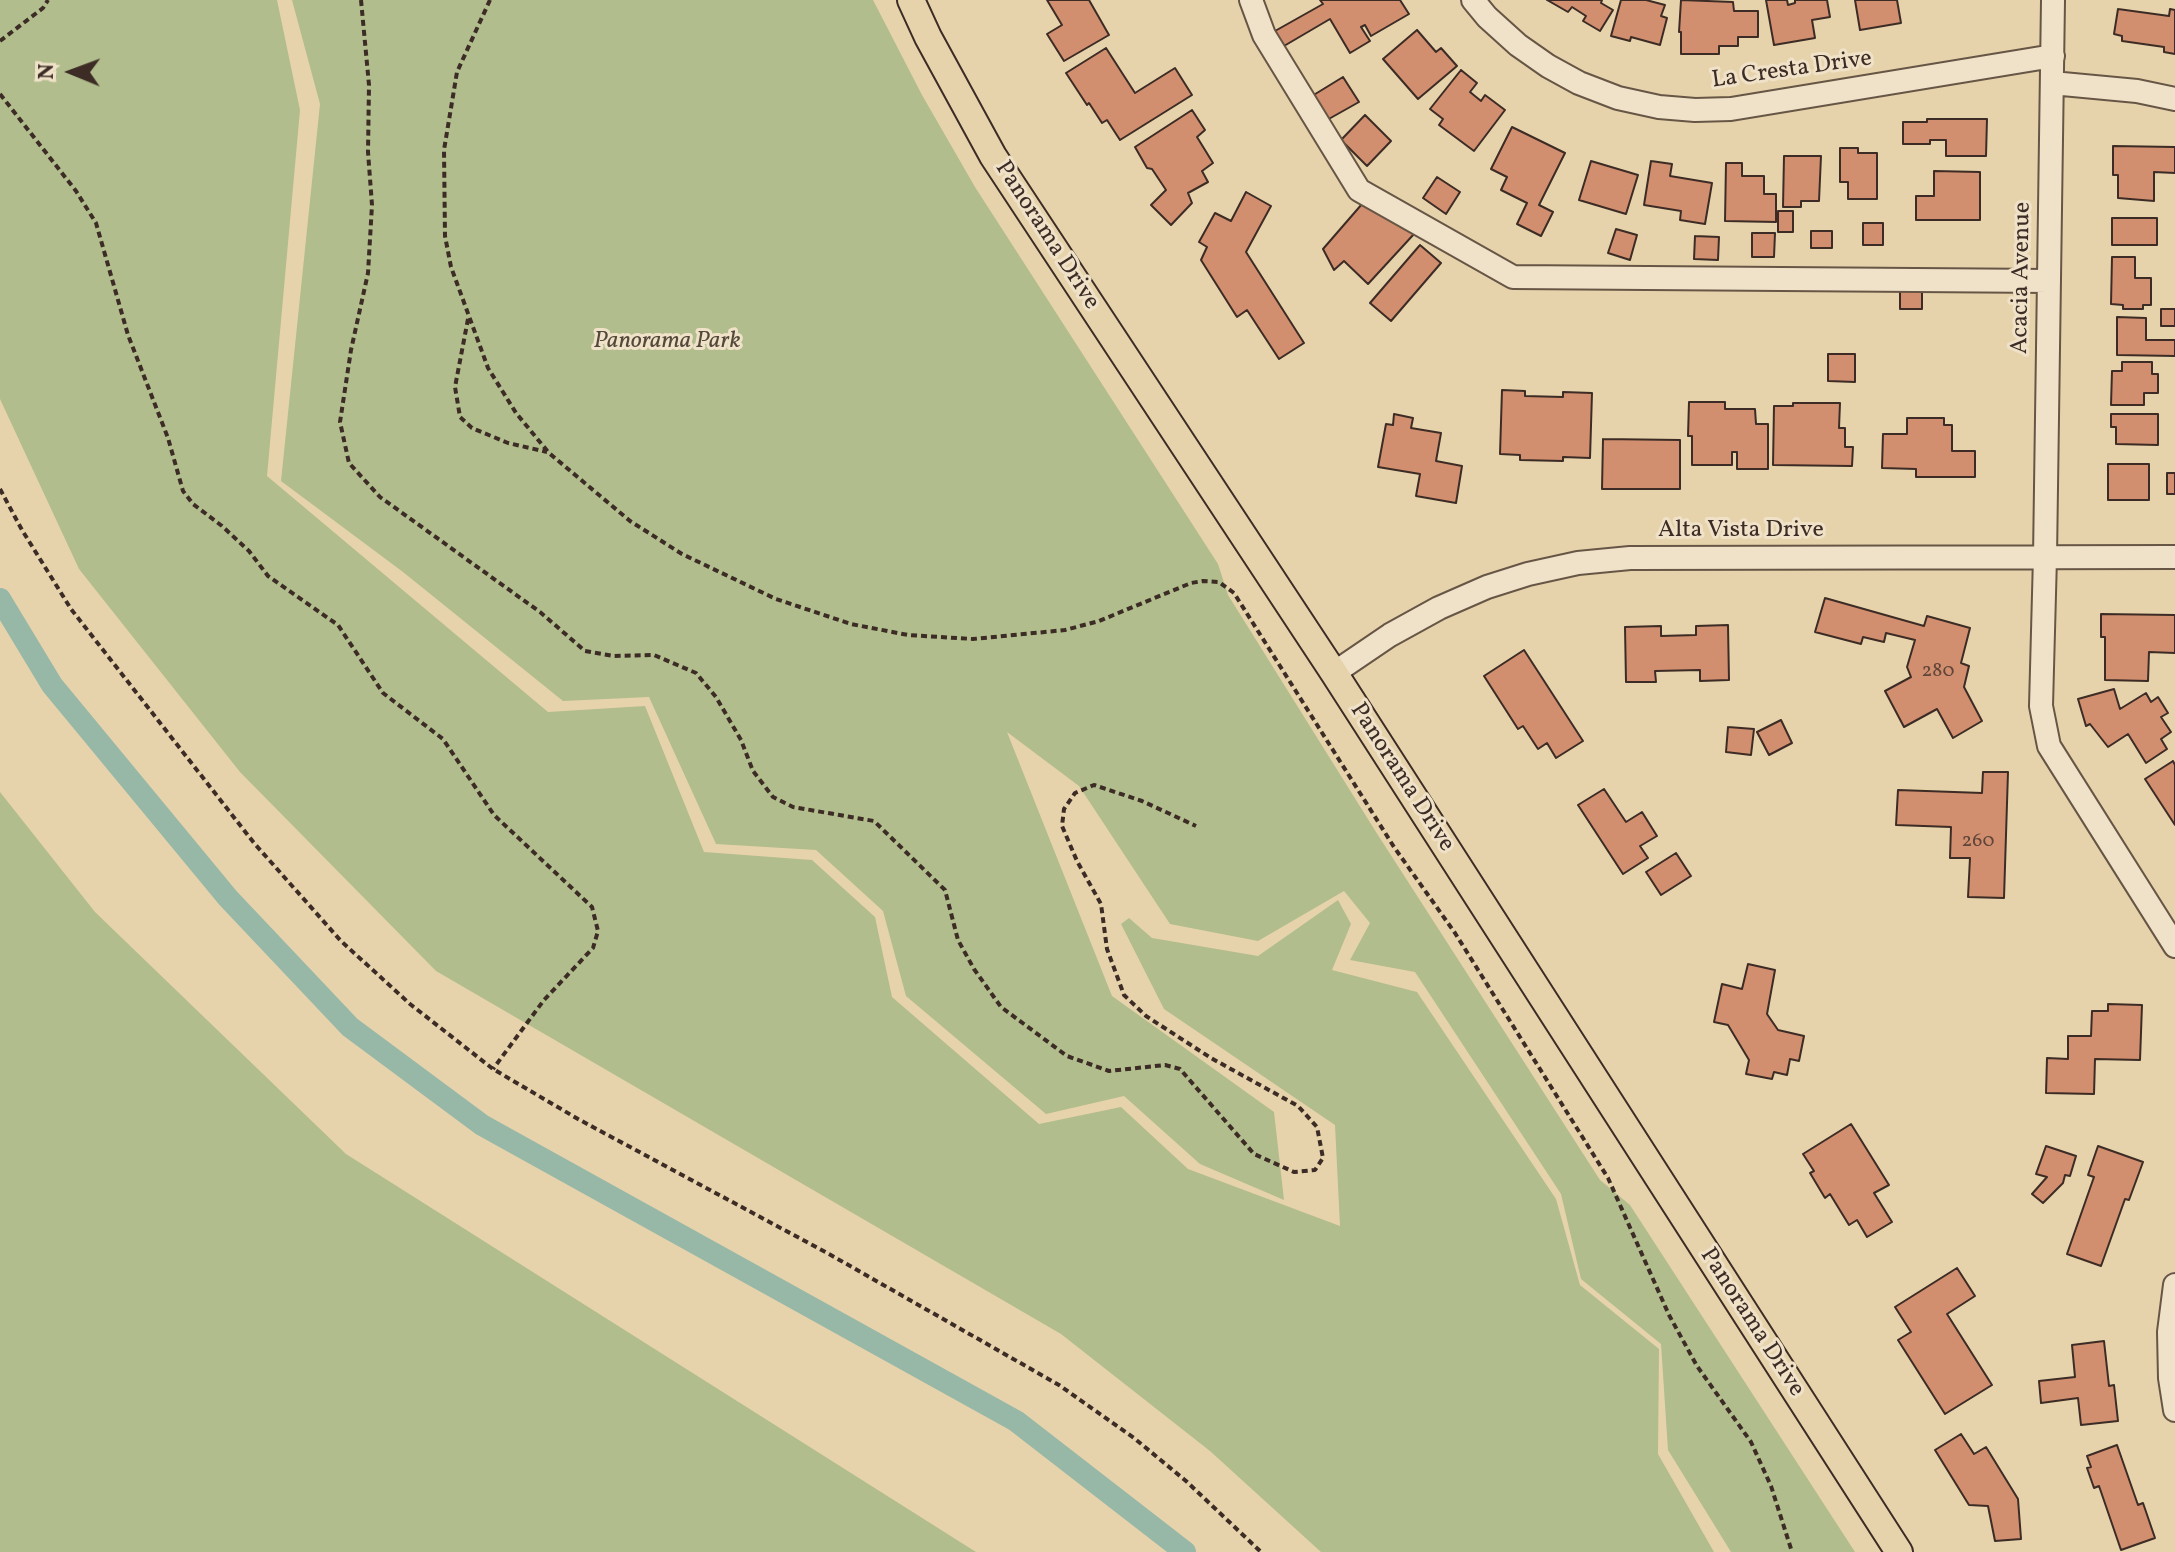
<!DOCTYPE html>
<html>
<head>
<meta charset="utf-8">
<style>
  body { margin:0 }
  #map { position:relative; width:2175px; height:1552px; overflow:hidden; background:#e7d3ab; font-family:Vollkorn,serif }
  canvas { display:block }
  .north { position:absolute; left:32px; top:32px; width:80px; height:80px; -webkit-text-stroke:6px #efe2c8; paint-order:stroke; rotate:271deg; font-size:22px; font-weight:700; line-height:32px; text-align:center; color:#3c2c25 }
  .north::after { content:''; display:block; margin:auto; width:28px; height:36px; background:#3c2c25; clip-path:polygon(50% 0,100% 100%,50% 72%,0 100%) }
</style>
</head>
<body>
<div id="map">
<canvas width="2175" height="1552"></canvas>
<div class="north">N</div>
</div>
<script>
const c = document.querySelector('canvas').getContext('2d');
c.lineJoin = 'round';
function fillPath(path, color) {
  c.fillStyle = color;
  c.fill(path, 'evenodd');
}
function toPath(rows) {
  const path = new Path2D();
  for (const r of rows) {
    path.moveTo(r[0], r[1]);
    for (let i = 2; i < r.length; i += 2) path.lineTo(r[i], r[i + 1]);
  }
  return path;
}
function stroke(path, color, width, dash) {
  c.strokeStyle = color;
  c.lineWidth = width;
  c.lineCap = dash ? 'butt' : 'round';
  c.setLineDash(dash || []);
  c.stroke(path);
}
function label(font, color, halo, rows, align = 'center') {
  c.font = font + ' Vollkorn,serif';
  c.lineWidth = 6;
  c.setLineDash([]);
  c.textBaseline = 'middle';
  c.strokeStyle = halo;
  c.fillStyle = color;
  for (const [text, x, y, turn = 0] of rows) {
    c.save();
    c.translate(x, y);
    c.rotate((+turn || 0) * Math.PI / 180);
    c.textAlign = isNaN(turn) ? turn : align;
    if (halo) c.strokeText(text, 0, 0);
    c.fillText(text, 0, 0);
    c.restore();
  }
}
fillPath(toPath([
  [0,0,277,0,300,110,267,476,548,712,645,706,704,852,812,860,875,917,892,997,1039,1124,1121,1107,1188,1169,1340,1226,1335,1125,1164,1009,1121,924,1129,918,1152,938,1258,956,1338,900,1351,924,1332,970,1417,992,1556,1199,1580,1285,1659,1349,1658,1454,1714,1552,1321,1552,1210,1451,1061,1334,436,971,240,772,79,569,0,399],
  [292,0,873,0,922,95,975,187,1218,564,1228,595,1376,832,1600,1180,1630,1205,1855,1552,1731,1552,1668,1450,1661,1344,1581,1279,1561,1194,1415,972,1350,960,1370,923,1344,891,1258,941,1170,924,1079,786,1007,732,1112,996,1274,1112,1284,1200,1200,1164,1124,1096,1046,1114,906,996,883,911,816,850,716,844,649,697,563,701,403,572,281,481,320,104],
  [0,792,95,912,346,1154,976,1552,0,1552]
]), '#b1bd8c');
stroke(toPath([
  [0,599,52,685,228,898,350,1027,482,1125,1016,1421,1185,1552]
]), '#97b8a7', 22);
const building = toPath([
  [1047,0,1089,0,1109,35,1064,61,1047,34,1062,25,1047,0],
  [1320,0,1400,0,1409,14,1371,36,1365,25,1361,27,1370,41,1350,53,1330,19,1284,46,1275,31,1323,4,1320,0],
  [1547,0,1602,0,1601,3,1613,10,1600,31,1583,21,1586,16,1572,7,1568,12,1547,0],
  [1621,0,1646,0,1665,5,1661,16,1667,18,1660,45,1631,37,1630,41,1611,36,1621,0],
  [1681,0,1733,2,1734,11,1758,11,1758,37,1738,37,1738,46,1719,46,1719,54,1681,54,1681,32,1679,32,1681,0],
  [1766,0,1787,0,1788,5,1795,3,1795,0,1827,0,1830,17,1812,20,1815,38,1774,45,1766,0],
  [1855,0,1897,0,1901,23,1860,30,1855,0],
  [2118,9,2169,16,2170,9,2175,10,2175,54,2164,52,2164,47,2122,41,2122,36,2114,34,2118,9],
  [1417,30,1436,52,1441,48,1457,66,1418,99,1383,59,1417,30],
  [1106,48,1135,93,1175,68,1192,95,1120,140,1107,120,1102,123,1089,103,1087,105,1066,73,1106,48],
  [1461,70,1477,83,1470,92,1481,101,1485,95,1505,110,1474,151,1439,125,1443,119,1430,109,1461,70],
  [1343,77,1359,102,1327,120,1312,96,1343,77],
  [1192,110,1205,130,1197,137,1213,163,1202,171,1208,182,1188,193,1192,203,1171,225,1151,205,1166,190,1152,169,1147,168,1135,147,1192,110],
  [1365,115,1391,141,1367,166,1341,140,1365,115],
  [1927,119,1987,119,1986,156,1946,156,1946,140,1930,140,1930,144,1903,144,1903,122,1927,122,1927,119],
  [1512,127,1565,153,1539,205,1553,212,1541,236,1517,224,1527,203,1501,190,1507,177,1491,169,1512,127],
  [2113,146,2175,147,2175,173,2154,172,2154,201,2118,198,2118,175,2113,175,2113,146],
  [1840,148,1858,148,1858,153,1877,153,1877,199,1848,199,1848,182,1840,182,1840,148],
  [1784,156,1821,156,1819,201,1801,201,1801,207,1783,207,1784,156],
  [1591,161,1638,175,1626,214,1579,200,1591,161],
  [1651,161,1672,164,1670,176,1712,183,1705,224,1680,220,1681,211,1644,205,1651,161],
  [1726,163,1742,163,1742,176,1764,176,1764,194,1776,194,1776,222,1725,221,1726,163],
  [1934,171,1980,172,1980,220,1916,220,1916,196,1934,196,1934,171],
  [1437,177,1460,192,1446,214,1423,198,1437,177],
  [1246,192,1271,206,1246,252,1304,343,1279,359,1247,310,1237,317,1201,260,1207,247,1199,242,1215,213,1231,221,1246,192],
  [1362,204,1414,234,1368,284,1344,261,1334,270,1323,249,1362,204],
  [1778,211,1793,211,1793,232,1778,232,1778,211],
  [2112,218,2157,218,2157,245,2112,245,2112,218],
  [1863,223,1883,223,1883,245,1863,245,1863,223],
  [1616,229,1637,235,1630,260,1608,253,1616,229],
  [1811,231,1832,231,1832,248,1811,248,1811,231],
  [1752,233,1775,233,1774,257,1752,257,1752,233],
  [1695,236,1719,237,1718,260,1694,259,1695,236],
  [1420,245,1441,263,1391,321,1370,303,1420,245],
  [2112,257,2135,257,2135,278,2151,278,2151,305,2143,305,2143,309,2123,309,2123,305,2111,304,2112,257],
  [1900,286,1922,287,1922,309,1900,309,1900,286],
  [2161,309,2175,309,2175,326,2161,326,2161,309],
  [2117,317,2146,318,2146,340,2175,340,2175,356,2117,355,2117,317],
  [1828,354,1855,354,1855,382,1828,381,1828,354],
  [2122,362,2152,362,2152,374,2158,374,2158,393,2144,393,2144,405,2111,405,2112,371,2122,371,2122,362],
  [1502,390,1525,391,1525,396,1563,397,1563,392,1592,393,1590,458,1563,457,1563,461,1520,460,1520,455,1500,454,1502,390],
  [1689,402,1725,402,1725,409,1755,409,1756,424,1768,424,1768,469,1737,469,1737,452,1732,452,1732,465,1692,465,1692,436,1688,436,1689,402],
  [1793,403,1840,403,1839,428,1845,428,1845,447,1853,447,1852,466,1773,465,1774,406,1793,406,1793,403],
  [1394,414,1413,418,1411,428,1441,433,1436,461,1462,466,1456,503,1416,496,1420,474,1378,467,1386,424,1393,425,1394,414],
  [2111,414,2158,414,2158,445,2116,444,2116,427,2111,427,2111,414],
  [1907,418,1944,418,1944,425,1952,425,1952,451,1975,451,1975,477,1916,477,1916,469,1882,468,1883,434,1907,434,1907,418],
  [1603,439,1680,440,1680,489,1602,489,1603,439],
  [2108,464,2149,464,2149,500,2108,500,2108,464],
  [2167,473,2175,473,2175,494,2167,494,2167,473],
  [1825,598,1924,626,1927,616,1970,628,1961,663,1969,666,1964,687,1982,721,1953,738,1937,709,1904,727,1885,691,1911,677,1907,667,1915,640,1886,633,1884,642,1863,637,1861,644,1815,632,1825,598],
  [2101,614,2175,615,2175,653,2149,652,2148,681,2105,680,2105,637,2101,637,2101,614],
  [1728,625,1729,680,1700,681,1700,670,1655,671,1656,682,1626,682,1625,627,1661,626,1661,636,1696,635,1696,626,1728,625],
  [1524,650,1583,741,1556,758,1547,743,1538,749,1523,726,1518,729,1484,676,1524,650],
  [2114,689,2120,709,2146,693,2151,702,2158,697,2168,713,2161,717,2171,732,2161,739,2167,749,2146,763,2128,734,2108,747,2090,724,2086,726,2078,699,2114,689],
  [1781,720,1792,743,1769,755,1757,732,1781,720],
  [1728,727,1754,729,1751,755,1726,752,1728,727],
  [2173,761,2175,765,2175,825,2145,779,2173,761],
  [1983,772,2008,772,2004,898,1968,897,1970,858,1950,858,1951,827,1896,825,1898,790,1982,793,1983,772],
  [1604,789,1626,822,1642,812,1657,836,1640,846,1648,858,1623,874,1578,805,1604,789],
  [1676,853,1691,876,1661,895,1646,872,1676,853],
  [1748,964,1775,970,1767,1014,1778,1030,1804,1036,1799,1061,1790,1059,1787,1075,1774,1072,1772,1079,1746,1074,1749,1060,1728,1025,1714,1022,1722,984,1742,989,1748,964],
  [2108,1004,2142,1005,2140,1060,2095,1059,2094,1094,2046,1093,2047,1058,2068,1059,2068,1036,2091,1036,2092,1011,2108,1011,2108,1004],
  [1851,1124,1889,1185,1874,1193,1892,1222,1867,1237,1857,1220,1849,1225,1830,1194,1825,1198,1810,1173,1814,1171,1803,1154,1851,1124],
  [2046,1146,2076,1156,2070,1176,2065,1175,2063,1183,2043,1203,2032,1194,2047,1177,2036,1174,2046,1146],
  [2098,1146,2143,1162,2129,1200,2125,1199,2101,1266,2067,1254,2094,1177,2088,1175,2098,1146],
  [1957,1268,1975,1296,1947,1314,1992,1385,1945,1414,1898,1340,1911,1332,1895,1307,1957,1268],
  [2104,1341,2109,1386,2114,1385,2118,1421,2081,1425,2078,1398,2041,1403,2039,1381,2075,1377,2072,1345,2104,1341],
  [1961,1434,1974,1454,1986,1447,2018,1499,2021,1539,1995,1541,1988,1506,1969,1505,1935,1450,1961,1434],
  [2117,1445,2138,1505,2143,1503,2155,1538,2121,1550,2099,1486,2094,1488,2087,1468,2091,1467,2087,1456,2117,1445]
]);
fillPath(building, '#d18f6f');
stroke(building, '#3c2c25', 2);
const minor = toPath([
  [1251,0,1264,35,1359,190,1513,277,2049,281],
  [1473,0,1487,17,1518,45,1548,66,1579,83,1618,98,1659,107,1695,110,1731,109,2053,56],
  [2053,0,2045,557,2041,706,2049,746,2175,946],
  [2052,83,2137,91,2175,99],
  [1334,673,1390,635,1439,608,1487,587,1528,574,1578,563,1630,558,2175,557],
  [2175,1285,2169,1332,2170,1378,2175,1410]
]);
const major = toPath([
  [911,0,928,37,993,156,1334,673,1899,1552]
]);
stroke(minor, '#675646', 26);
stroke(major, '#3c2c25', 30);
stroke(toPath([
  [361,0,369,85,368,152,372,205,368,273,351,350,340,422,349,463,380,497,540,612,585,651,614,656,654,655,696,673,716,697,741,740,753,771,773,797,793,807,874,821,945,890,958,940,974,969,1001,1007,1067,1056,1109,1071,1165,1065,1180,1069,1254,1154,1294,1172,1315,1170,1323,1158,1317,1127,1298,1106,1211,1058,1146,1016,1124,995,1107,949,1101,904,1077,861,1062,826,1064,809,1075,793,1094,785,1142,801,1196,826],
  [490,0,457,72,444,150,445,236,451,267,488,368,516,413,549,453,630,521,682,554,776,599,851,624,908,635,973,639,1065,630,1099,621,1191,583,1203,581,1219,582,1234,593,1394,847,1455,933,1608,1178,1669,1315,1697,1366,1751,1442,1771,1486,1792,1552],
  [0,41,43,8,48,0],
  [0,94,76,191,96,223,128,335,168,438,183,491,193,504,222,526,249,551,268,576,338,625,383,693,443,739,494,815,592,907,598,931,593,948,544,1000,493,1069],
  [468,319,455,387,460,417,472,428,508,443,547,452],
  [0,489,22,530,71,609,254,843,341,941,410,1004,493,1069,578,1119,829,1254,1059,1385,1134,1438,1186,1481,1261,1552]
]), '#3c2c25', 4, [6, 4]);
stroke(minor, '#efe2c8', 22);
stroke(major, '#e7d3ab', 26);
label('20px', '#614538', null, [
  ["280",1938,672],
  ["260",1978,842]
]);
label('24px', '#3c2c25', '#efe2c8', [
  ["La Cresta Drive",1792,71,-8],
  ["Panorama Drive",1046,236,57],
  ["Acacia Avenue",2023,278,-89],
  ["Alta Vista Drive",1741,532],
  ["Panorama Drive",1401,778,57],
  ["Panorama Drive",1751,1323,57]
]);
label('italic 24px', '#53493a', '#efe2c8', [
  ["Panorama Park",667,343]
]);
</script>
</body>
</html>
